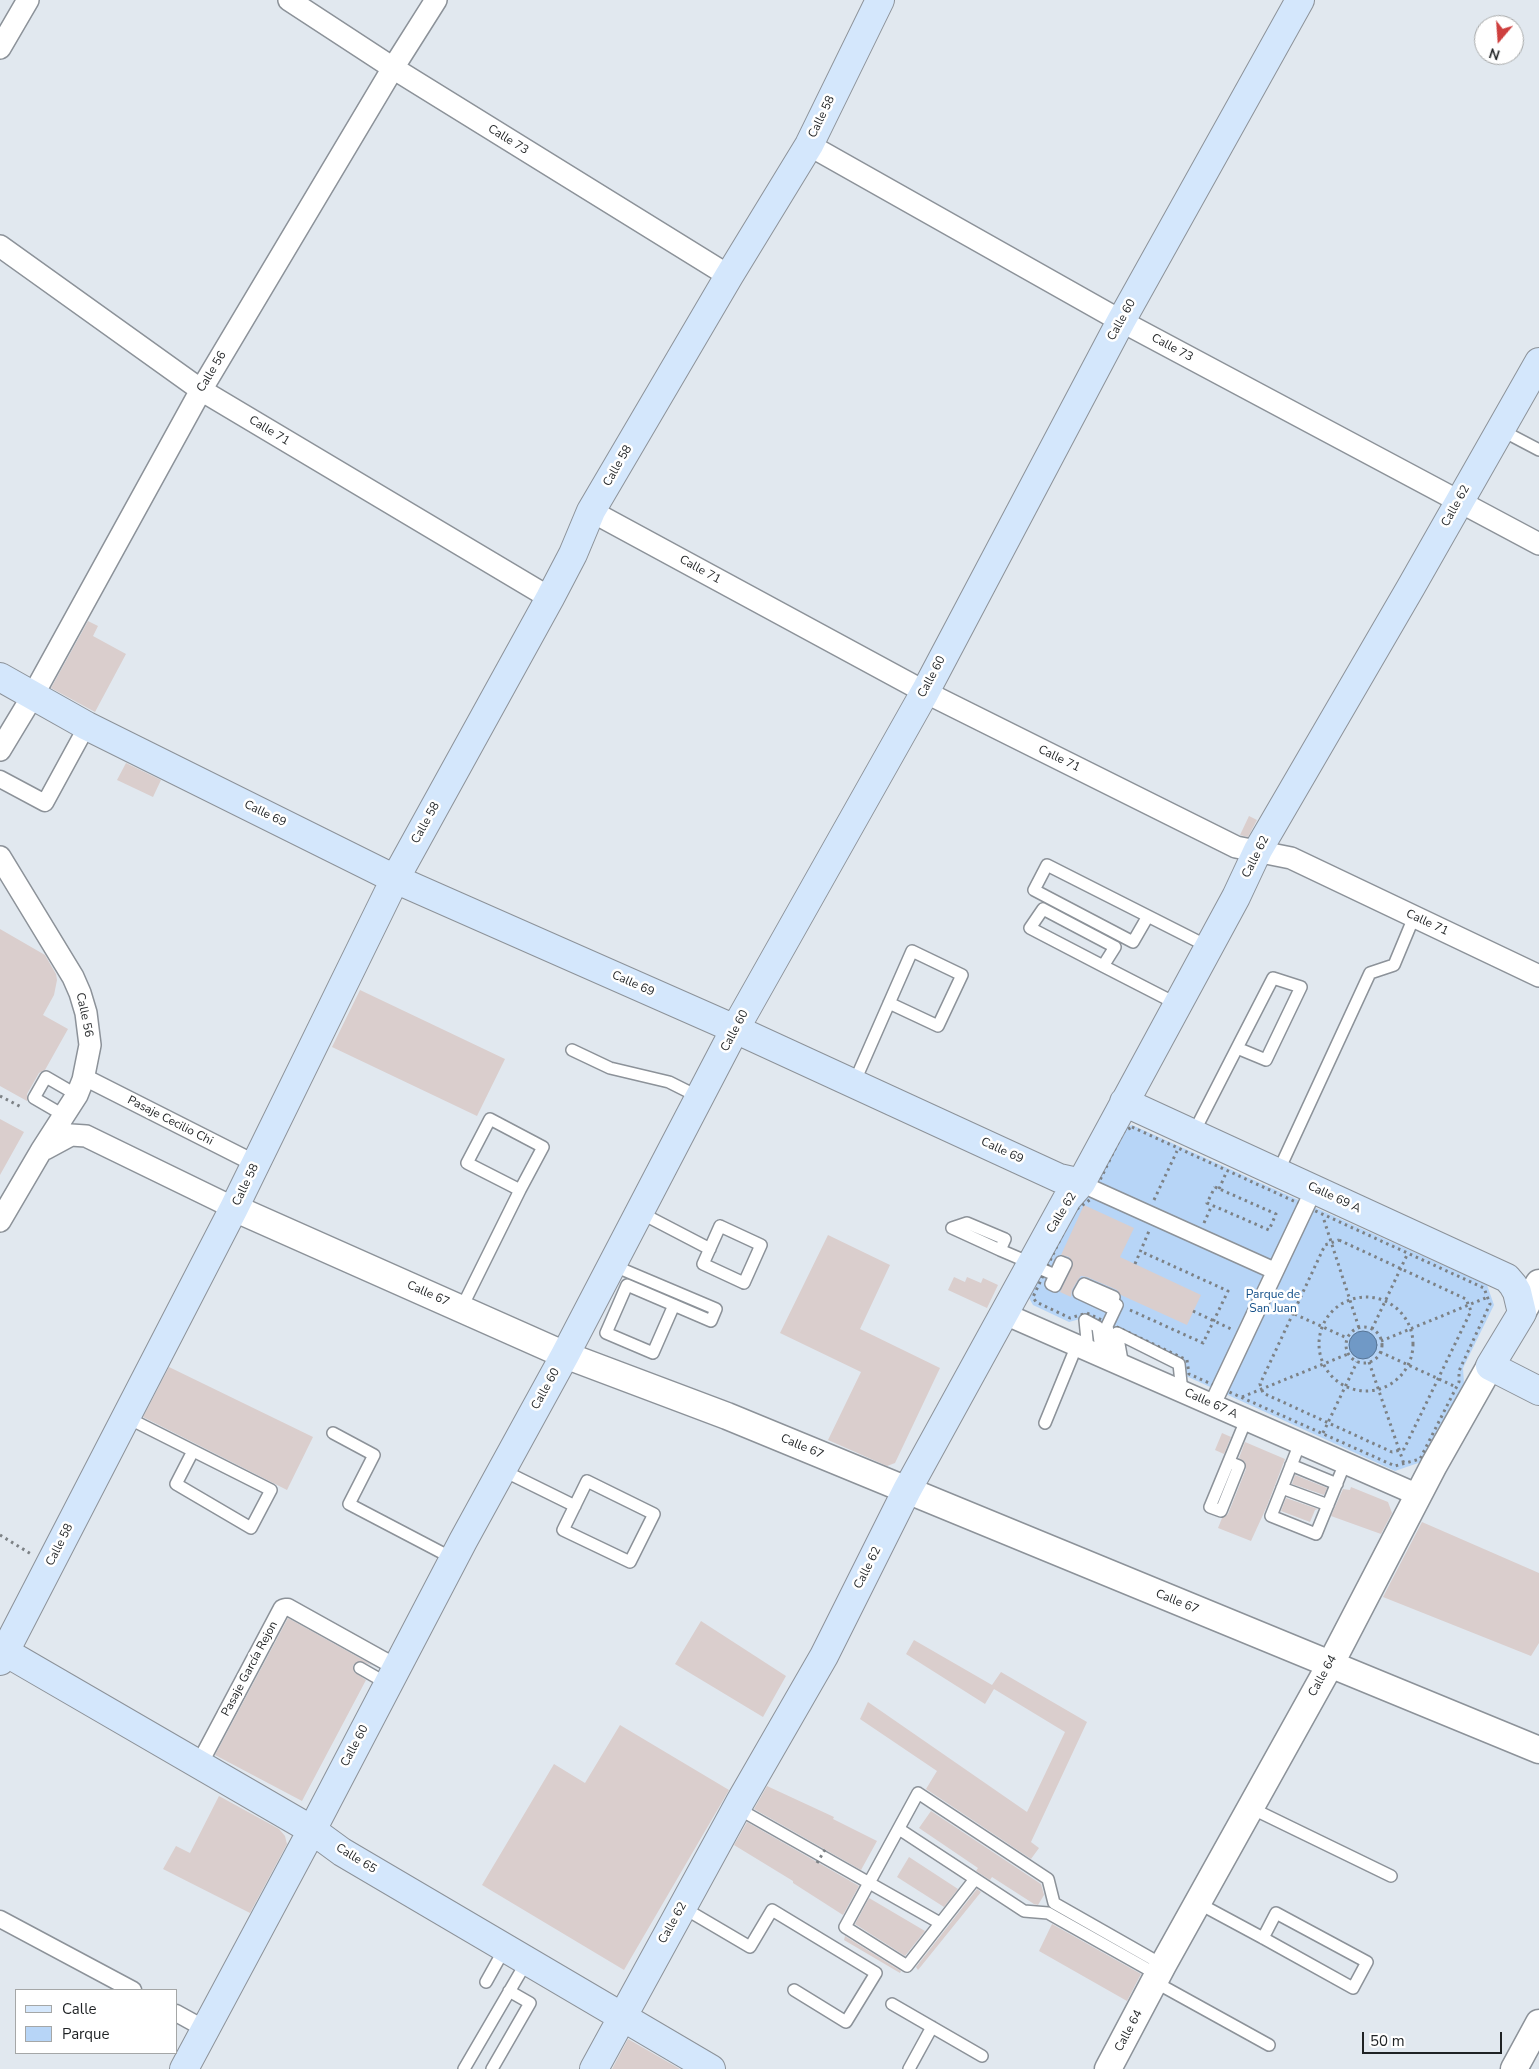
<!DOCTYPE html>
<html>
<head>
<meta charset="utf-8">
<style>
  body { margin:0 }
  #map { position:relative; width:1539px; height:2069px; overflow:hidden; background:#e1e8ef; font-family:"Nunito Sans",sans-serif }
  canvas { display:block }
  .legend { position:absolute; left:15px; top:1989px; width:162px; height:65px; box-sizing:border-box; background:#fff; border:1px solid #a5a7a7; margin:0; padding:6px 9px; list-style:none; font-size:15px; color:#1f2224 }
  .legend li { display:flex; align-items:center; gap:10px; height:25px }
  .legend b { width:25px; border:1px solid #a5a7a7 }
  .north { position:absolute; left:1474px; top:15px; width:50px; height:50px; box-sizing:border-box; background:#fff; border:1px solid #a5a7a7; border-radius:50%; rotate:198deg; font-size:14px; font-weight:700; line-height:20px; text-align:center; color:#1f2224 }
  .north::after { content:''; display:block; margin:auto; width:18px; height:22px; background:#ce3f3e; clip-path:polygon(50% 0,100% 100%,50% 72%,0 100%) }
  .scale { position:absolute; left:1362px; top:2032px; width:140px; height:22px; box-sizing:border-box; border:2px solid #1f2224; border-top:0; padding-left:6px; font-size:15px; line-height:18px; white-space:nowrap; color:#1f2224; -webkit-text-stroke:4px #fff; paint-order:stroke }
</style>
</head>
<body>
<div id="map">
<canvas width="1539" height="2069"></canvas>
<ul class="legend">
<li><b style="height:6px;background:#d4e7fc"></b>Calle</li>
<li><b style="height:14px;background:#b7d5f7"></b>Parque</li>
</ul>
<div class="north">N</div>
<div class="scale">50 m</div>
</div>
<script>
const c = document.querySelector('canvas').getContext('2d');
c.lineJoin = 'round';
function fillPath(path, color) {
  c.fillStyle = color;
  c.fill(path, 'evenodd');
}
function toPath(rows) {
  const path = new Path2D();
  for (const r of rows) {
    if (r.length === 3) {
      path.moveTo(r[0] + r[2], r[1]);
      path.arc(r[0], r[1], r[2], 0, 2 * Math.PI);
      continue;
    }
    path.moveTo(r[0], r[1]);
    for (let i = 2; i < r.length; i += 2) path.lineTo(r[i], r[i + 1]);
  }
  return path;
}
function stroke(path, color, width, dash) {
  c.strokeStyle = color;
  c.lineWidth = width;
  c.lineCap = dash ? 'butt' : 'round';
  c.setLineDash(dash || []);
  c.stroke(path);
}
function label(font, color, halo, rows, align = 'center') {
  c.font = font + ' "Nunito Sans",sans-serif';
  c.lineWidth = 5;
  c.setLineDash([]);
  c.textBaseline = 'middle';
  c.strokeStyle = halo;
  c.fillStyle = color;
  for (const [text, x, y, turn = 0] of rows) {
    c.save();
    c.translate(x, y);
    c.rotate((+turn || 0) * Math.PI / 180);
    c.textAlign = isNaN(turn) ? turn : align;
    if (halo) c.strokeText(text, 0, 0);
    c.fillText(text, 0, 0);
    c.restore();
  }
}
fillPath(toPath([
  [1132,1125,1487,1285,1494,1305,1463,1368,1464,1383,1424,1461,1395,1471,1186,1376,1183,1362,1087,1317,1069,1322,1033,1305,1029,1298,1071,1210,1089,1197,1121,1130]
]), '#b7d5f7');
const water = toPath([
  [1363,1345,14]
]);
fillPath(water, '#7099c6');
stroke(water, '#587595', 1);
fillPath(toPath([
  [88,621,98,626,93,636,126,654,95,712,51,688],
  [126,763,161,780,153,797,117,780],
  [1249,816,1257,820,1248,837,1240,835],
  [0,929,45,955,56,974,57,980,54,995,43,1015,68,1029,45,1070,39,1073,27,1094,27,1101,0,1086],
  [360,990,505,1059,477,1116,332,1047],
  [0,1119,24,1132,0,1175],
  [1084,1205,1134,1228,1120,1257,1201,1295,1187,1325,1121,1295,1117,1290,1087,1277,1081,1276,1078,1280,1072,1290,1071,1297,1060,1292,1073,1264,1069,1257,1061,1255],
  [828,1235,890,1265,860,1329,940,1368,895,1463,887,1466,828,1440,861,1372,780,1333],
  [954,1277,965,1282,967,1277,981,1283,983,1278,998,1285,987,1308,948,1290],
  [169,1367,313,1437,287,1490,143,1417],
  [1222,1433,1231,1437,1224,1454,1215,1450],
  [1245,1442,1285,1459,1267,1506,1251,1541,1218,1528,1222,1518,1228,1514,1246,1469,1245,1462,1239,1458],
  [1295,1475,1327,1488,1324,1495,1292,1484],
  [1351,1487,1388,1502,1392,1513,1381,1534,1331,1516,1343,1489,1350,1490],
  [1286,1498,1318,1509,1315,1510,1310,1522,1281,1511],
  [1422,1522,1539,1573,1539,1643,1531,1656,1383,1597],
  [288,1618,374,1666,360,1661,353,1665,354,1672,366,1680,302,1801,215,1755],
  [701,1621,786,1676,763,1717,675,1664],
  [914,1640,992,1685,1001,1672,1087,1722,1031,1842,1039,1848,1031,1859,926,1789,937,1771,860,1719,868,1702,1027,1812,1065,1732,994,1689,985,1704,906,1654],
  [620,1725,729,1790,624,1970,482,1885,554,1764,585,1783],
  [767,1786,834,1817,833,1819,877,1841,861,1870,754,1809],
  [219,1796,279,1829,285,1836,287,1844,250,1913,163,1869,176,1846,190,1853],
  [931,1811,1041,1884,1044,1895,1038,1905,1034,1904,992,1877,990,1880,976,1871,978,1868,919,1828],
  [747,1822,859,1886,843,1915,793,1883,793,1881,734,1845],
  [909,1857,958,1889,944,1907,897,1877],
  [977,1889,981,1892,918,1970,916,1967],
  [869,1898,925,1931,905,1956,855,1924],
  [1052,1924,1141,1974,1127,2001,1039,1951],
  [845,1936,901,1971,900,1973,844,1940],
  [628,2039,680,2069,612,2069]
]), '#dacecd');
const service = toPath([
  [1501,430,1539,450],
  [1148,916,1133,942,1034,890,1047,865,1209,947],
  [1103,966,1115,947,1043,909,1030,928,1103,966,1177,1004],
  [572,1050,610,1068,669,1082,699,1097],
  [854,1083,912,951,962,975,938,1026,889,1003],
  [65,1116,34,1098,46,1077,77,1095],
  [1193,1134,1237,1048,1273,978,1301,987,1266,1060,1237,1048],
  [1278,1172,1370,973,1394,965,1414,917],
  [639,1212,710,1249],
  [720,1226,761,1245,744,1283,703,1264,720,1226],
  [1000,1250,1005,1239,967,1223,952,1228,1000,1250,1021,1259,1032,1265,1055,1275],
  [1061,1262,1066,1264,1055,1286,1051,1284,1061,1262],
  [612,1265,716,1309,711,1321,627,1285,606,1333,653,1353,674,1305],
  [1084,1284,1114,1297,1109,1307,1079,1293,1084,1284],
  [461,1309,520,1190,543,1147,490,1119,467,1163,520,1190],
  [1088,1350,1085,1320,1098,1327,1102,1357],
  [1113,1361,1107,1326,1117,1305,1114,1303],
  [1123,1366,1117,1333,1179,1364,1182,1392],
  [126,1417,271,1490,251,1528,176,1484,193,1451],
  [1045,1423,1077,1345],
  [333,1433,374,1455,349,1504,454,1559],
  [1300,1443,1271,1516,1316,1534,1345,1463],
  [1229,1462,1239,1466,1221,1511,1210,1507,1246,1420],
  [1291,1465,1337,1484],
  [502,1470,575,1506],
  [587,1481,654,1514,630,1562,563,1530,587,1481],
  [1282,1488,1328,1505],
  [360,1668,388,1684],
  [737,1808,940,1923],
  [1251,1808,1391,1876],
  [899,1829,1024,1911,1048,1913,1158,1975],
  [975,1879,907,1966,845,1927,918,1793,1048,1879,1054,1903,1163,1965],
  [1198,1903,1263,1938,1353,1988,1367,1962,1276,1913,1263,1938],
  [682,1907,750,1947,772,1910,876,1973,846,2022,794,1990],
  [486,1982,505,1948],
  [1155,1982,1269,2045],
  [892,2004,982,2056],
  [464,2069,527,1961],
  [492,2069,530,2003,509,1991],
  [909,2069,932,2027]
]);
const pedestrian = toPath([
  [0,779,45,803,87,726],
  [84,1077,256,1164],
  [1093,1189,1275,1271],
  [1212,1405,1314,1189],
  [204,1755,282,1608,285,1607,288,1607,385,1661],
  [0,1919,133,1990],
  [176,2013,205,2029]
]);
const minor = toPath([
  [289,0,393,68,729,276],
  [0,48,28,0],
  [809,145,1121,321,1539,544],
  [0,246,201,390,550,598],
  [591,511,925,692,1236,847,1291,858,1539,976],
  [0,750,32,697,201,390,393,68,436,0],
  [0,857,73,977,80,993,86,1013,90,1045,83,1080,77,1095,41,1151,0,1221],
  [45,1149,71,1135,86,1136,234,1208],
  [1005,1314,1418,1495]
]);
const tertiary = toPath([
  [234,1208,565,1355,727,1416,1539,1750],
  [1522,1313,1539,1283],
  [1108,2069,1163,1965,1330,1665,1434,1465,1490,1366],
  [1514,2069,1539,2023]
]);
const secondary = toPath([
  [0,677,87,726,395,879,735,1029,1059,1178,1081,1183],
  [1124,1102,1507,1278,1513,1285,1517,1292,1522,1313,1490,1366,1539,1391],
  [0,1649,312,1830,342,1852,711,2069],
  [0,1661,234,1208,395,879,550,598,573,554,591,511,729,276,809,145,880,0],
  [184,2069,312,1830,463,1541,565,1355,735,1029,925,692,1121,321,1300,0],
  [594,2069,740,1802,824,1656,907,1490,1067,1199,1081,1183,1236,897,1258,850,1411,587,1539,362]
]);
stroke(service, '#8c9299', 14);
stroke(pedestrian, '#8c9299', 19);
stroke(minor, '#8c9299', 24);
stroke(tertiary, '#8c9299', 29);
stroke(secondary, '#8c9299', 30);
stroke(toPath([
  [0,1096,23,1108],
  [1132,1127,1484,1288,1490,1304,1459,1371,1459,1382,1420,1459,1395,1466,1189,1374,1187,1360,1087,1313,1070,1318,1036,1302,1033,1297,1073,1212,1091,1199,1123,1132,1132,1127],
  [1215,1187,1276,1214,1269,1230,1207,1203,1215,1187],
  [1219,1189,1226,1173],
  [1154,1200,1177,1151],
  [1324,1220,1359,1328],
  [1204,1223,1212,1205],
  [1339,1240,1466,1299,1471,1311,1404,1449,1392,1452,1263,1393,1260,1384,1325,1245,1339,1240],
  [1135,1264,1149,1231],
  [1366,1344,47],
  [1277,1306,1347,1338],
  [1130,1310,1203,1343,1228,1291,1140,1251],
  [1193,1311,1231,1329],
  [1364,1345,18],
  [1372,1329,1407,1255],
  [1381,1341,1488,1297],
  [1380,1352,1454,1386],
  [1369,1362,1404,1464],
  [1242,1397,1348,1354],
  [1323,1433,1357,1362],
  [0,1535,31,1554]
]), '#7c8185', 3, [2.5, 4]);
stroke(service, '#fff', 11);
stroke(pedestrian, '#fff', 16);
stroke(minor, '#fff', 21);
stroke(tertiary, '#fff', 26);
stroke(secondary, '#d4e7fc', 28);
stroke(toPath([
  [817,1863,826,1848]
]), '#7c8185', 3, [2.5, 4]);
label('12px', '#1f2224', '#fff', [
  ["Calle 58",822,117,-64],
  ["Calle 73",508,140,32],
  ["Calle 60",1122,320,-61],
  ["Calle 73",1172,348,28],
  ["Calle 56",212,372,-59],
  ["Calle 71",269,431,31],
  ["Calle 58",618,466,-60],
  ["Calle 62",1456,506,-61],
  ["Calle 71",700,570,29],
  ["Calle 60",932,677,-62],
  ["Calle 71",1059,759,26],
  ["Calle 69",265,814,26],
  ["Calle 58",426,823,-61],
  ["Calle 62",1256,857,-63],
  ["Calle 71",1427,923,25],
  ["Calle 69",633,984,24],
  ["Calle 56",84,1015,78],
  ["Calle 60",735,1031,-62],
  ["Pasaje Cecilio Chi",170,1121,27],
  ["Calle 69",1002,1151,25],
  ["Calle 58",246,1185,-64],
  ["Calle 69 A",1334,1198,25],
  ["Calle 62",1062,1213,-58],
  ["Calle 67",428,1294,24],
  ["Calle 60",546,1389,-61],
  ["Calle 67 A",1211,1404,24],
  ["Calle 67",802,1447,23],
  ["Calle 58",60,1545,-63],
  ["Calle 62",868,1568,-63],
  ["Calle 67",1177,1602,22],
  ["Pasaje García Rejon",250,1669,-62],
  ["Calle 64",1323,1676,-61],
  ["Calle 60",355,1746,-62],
  ["Calle 65",356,1859,32],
  ["Calle 62",673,1923,-61],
  ["Calle 64",1129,2031,-62]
]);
label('12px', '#134f88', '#fff', [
  ["Parque de",1273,1295],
  ["San Juan",1273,1309]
]);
</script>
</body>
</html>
